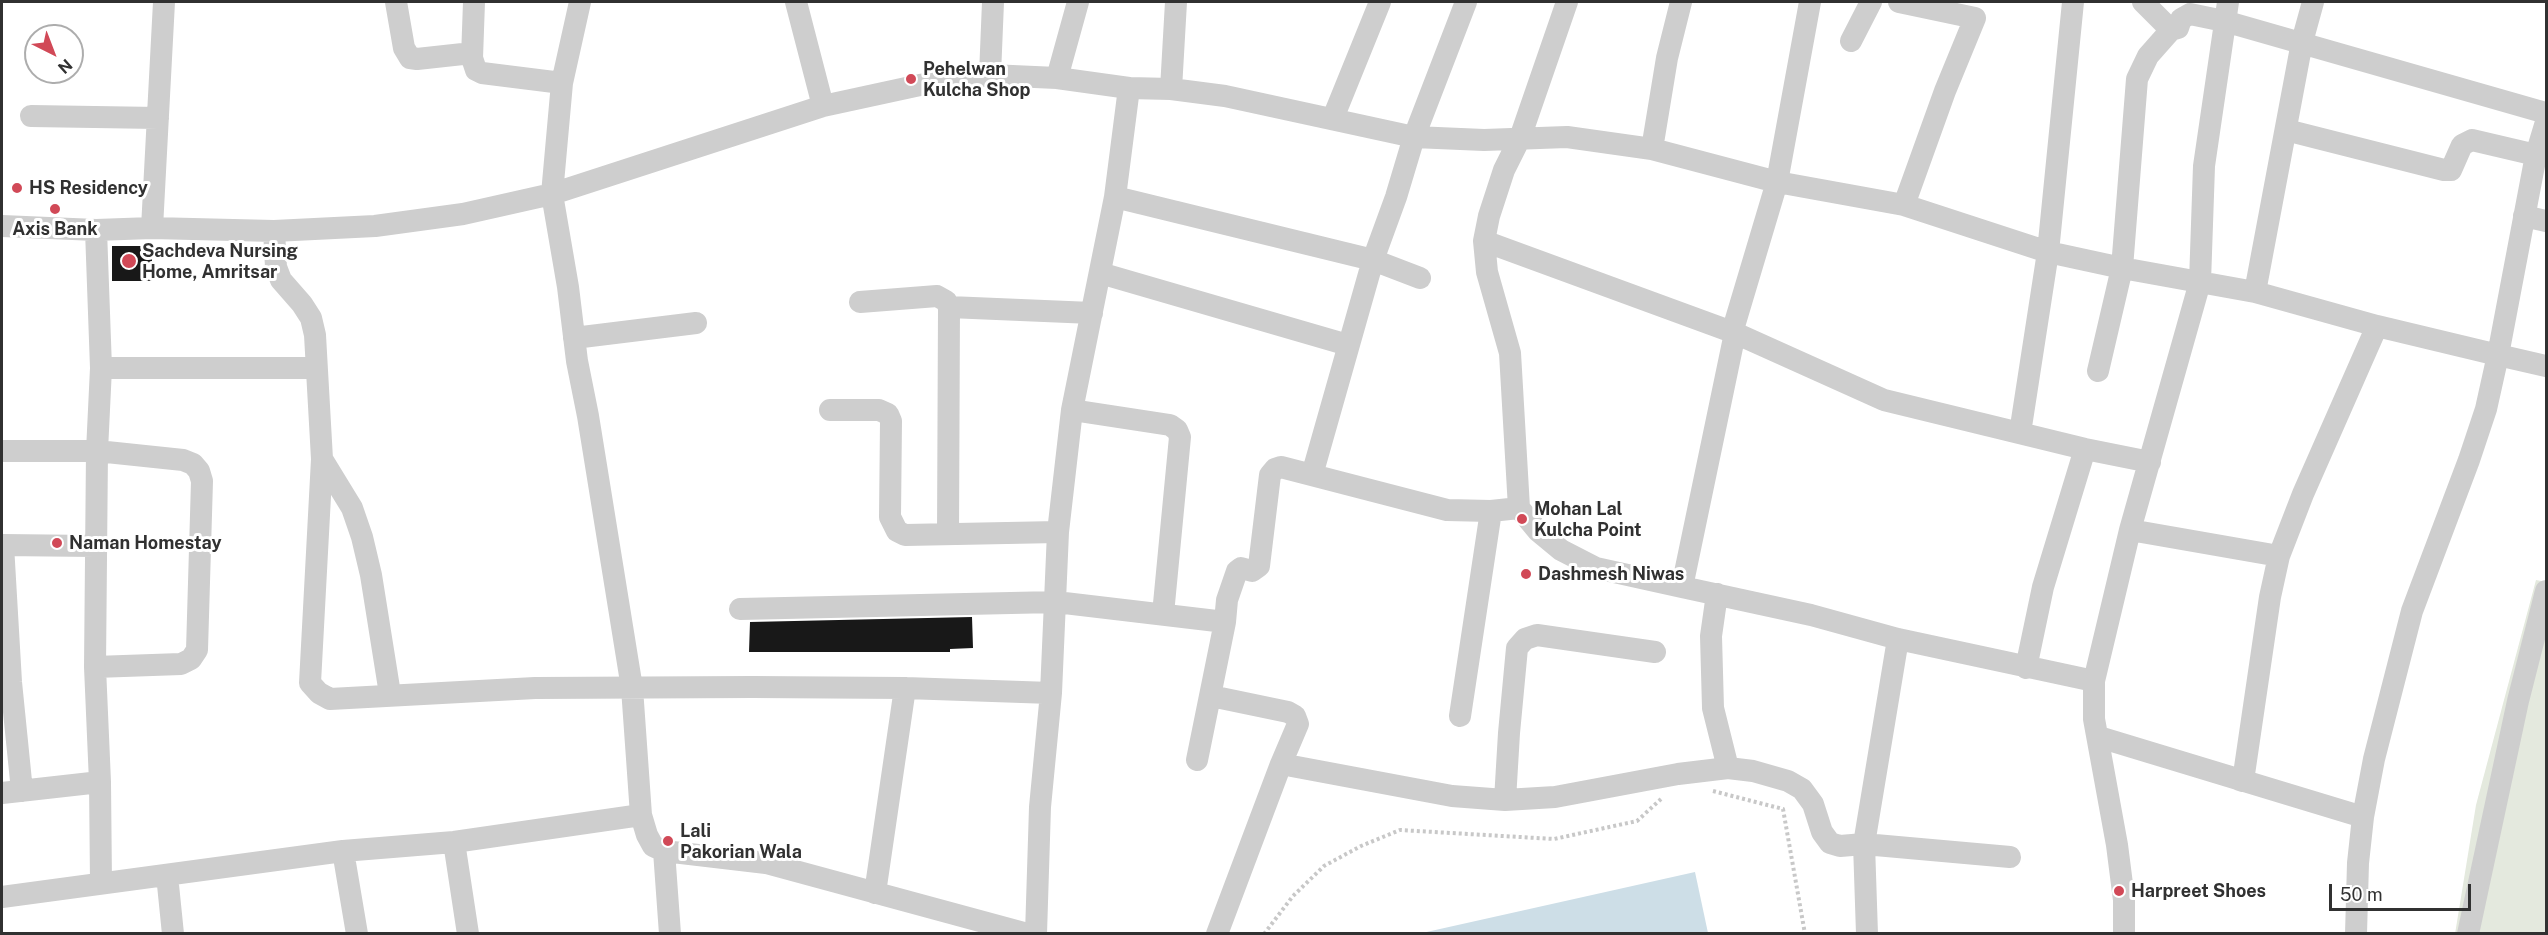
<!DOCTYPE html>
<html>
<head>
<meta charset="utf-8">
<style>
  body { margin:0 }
  #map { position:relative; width:2548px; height:935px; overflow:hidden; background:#fff; font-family:"Public Sans",sans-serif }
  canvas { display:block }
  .frame { position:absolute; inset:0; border:3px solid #313131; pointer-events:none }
  .north { position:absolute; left:24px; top:24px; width:60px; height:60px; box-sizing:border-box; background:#fff; border:2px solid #adadad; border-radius:50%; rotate:138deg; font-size:16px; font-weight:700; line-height:24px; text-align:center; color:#313131 }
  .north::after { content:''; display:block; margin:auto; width:21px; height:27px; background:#d14957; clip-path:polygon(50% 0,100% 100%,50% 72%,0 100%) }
  .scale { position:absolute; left:2329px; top:884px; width:142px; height:27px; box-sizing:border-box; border:3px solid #313131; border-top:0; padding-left:8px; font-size:18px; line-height:21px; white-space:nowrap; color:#313131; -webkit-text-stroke:4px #fff; paint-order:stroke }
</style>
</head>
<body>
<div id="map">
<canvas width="2548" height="935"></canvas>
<div class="frame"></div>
<div class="north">N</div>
<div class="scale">50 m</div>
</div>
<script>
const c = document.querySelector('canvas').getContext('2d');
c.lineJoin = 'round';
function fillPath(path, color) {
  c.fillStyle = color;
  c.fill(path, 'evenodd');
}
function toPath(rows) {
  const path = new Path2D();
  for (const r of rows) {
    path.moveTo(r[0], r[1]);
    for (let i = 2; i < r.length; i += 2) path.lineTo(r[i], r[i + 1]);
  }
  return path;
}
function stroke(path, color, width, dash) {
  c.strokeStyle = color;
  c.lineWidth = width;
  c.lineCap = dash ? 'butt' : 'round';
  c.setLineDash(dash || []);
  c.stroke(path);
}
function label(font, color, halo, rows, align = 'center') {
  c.font = font + ' "Public Sans",sans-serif';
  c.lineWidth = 6;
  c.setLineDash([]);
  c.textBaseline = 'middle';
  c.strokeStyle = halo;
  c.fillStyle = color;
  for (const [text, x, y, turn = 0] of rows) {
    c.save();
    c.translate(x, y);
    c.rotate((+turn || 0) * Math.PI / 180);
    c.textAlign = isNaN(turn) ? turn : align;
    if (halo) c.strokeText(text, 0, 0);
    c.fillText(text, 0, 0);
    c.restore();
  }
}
fillPath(toPath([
  [2536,580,2546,582,2546,933,2455,934,2476,805]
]), '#e4e9de');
fillPath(toPath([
  [1695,872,1708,933,1422,933]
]), '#cddee7');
fillPath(toPath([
  [112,246,152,246,152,281,112,281],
  [972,617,973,648,950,649,950,652,749,652,750,622]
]), '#181818');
stroke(toPath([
  [1713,791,1783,809,1805,934],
  [1264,934,1293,896,1324,866,1361,846,1400,830,1554,839,1637,821,1661,799]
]), '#c8c8c8', 4, [3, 3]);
stroke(toPath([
  [396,2,404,48,410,58,417,59,472,53],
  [474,2,472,58,476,70,482,73,562,83],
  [580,2,562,83,552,194,568,287,577,361,588,416,632,688,641,815],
  [796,2,823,106],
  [1567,2,1520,138,1504,170,1489,216,1484,241,1735,333,1884,400,2085,449,2150,462],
  [1810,2,1777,182,1734,326,1735,333,1682,587,1811,615,1898,639,2094,681],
  [1899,2,1975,18,1945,91,1904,205],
  [2143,2,2171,30,2178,28,2181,19,2190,14,2224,21,2546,113],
  [1851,41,1871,2],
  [990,75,993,2],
  [1057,78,1078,2],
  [1171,89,1176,2],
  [31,116,158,118],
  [1333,118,1380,2],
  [2546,122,2536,155,2498,355,2546,366],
  [2286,130,2444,170,2451,170,2462,145,2472,140,2536,155],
  [1652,149,1667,58,1681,2],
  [1115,197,1373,260,1420,278],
  [2524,216,2546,221],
  [2,226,96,230,152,228,274,231,375,226,463,214,552,194,823,106,920,85,990,75,1057,78,1129,88],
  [152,228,164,2],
  [96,230,101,368,97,451,95,667,100,782,101,883],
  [274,231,276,267,281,280,302,304,311,318,315,335,322,459,310,683,319,693,330,699,535,688,753,687,905,688,1051,693],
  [1484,241,1487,272,1510,353,1519,508,1538,531,1561,550,1596,568,1682,587],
  [1100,273,1348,345],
  [2255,292,2302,42,2313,2],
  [860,302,937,296,946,301,949,307],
  [574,338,696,323],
  [101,368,316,368],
  [2098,371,2122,268,2137,79,2148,56,2171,30],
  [830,410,879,410,888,414,891,421,890,517,897,531,905,535,1058,532],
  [1072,410,1170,425,1177,430,1180,437,1163,614],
  [2020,433,2048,252,2073,2],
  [2,451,97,451,183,460,193,464,199,471,202,481,197,650,191,659,181,664,95,667],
  [322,459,352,508,362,537,371,575,390,694],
  [1312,475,1373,260,1396,197,1414,137,1466,2],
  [2130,530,2279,556],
  [948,534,949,307,1092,313],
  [2,545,95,546],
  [3,545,11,682,22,791],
  [1717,594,1711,636,1713,708,1728,768],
  [740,609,1056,602,1225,622,1197,760],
  [1225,622,1227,600,1237,571,1241,568,1252,571,1259,566,1270,475,1275,469,1281,467,1447,510,1491,511,1519,508],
  [1898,639,1864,844,2010,857],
  [2026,668,2043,587,2085,449],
  [1211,696,1288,712,1295,716,1298,724,1281,764],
  [1460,716,1491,511],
  [2099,737,2363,817],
  [2240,780,2243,781,2270,597,2279,556,2303,494,2377,326],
  [2,793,100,782],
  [1505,800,1509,733,1517,648,1525,639,1537,635,1655,652],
  [454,842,468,934],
  [343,851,357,934],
  [664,851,670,934],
  [167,875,173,934],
  [875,893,905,688],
  [2,897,343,851,454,842,641,815,647,835,653,846,664,851,766,863,1028,934],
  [1036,934,1040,807,1051,693,1058,532,1072,410,1115,197,1129,88,1171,89,1225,96,1414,137,1484,140,1567,137,1652,149,1777,182,1904,205,2048,252,2122,268,2255,292,2377,326,2498,355,2486,409,2469,460,2412,611,2374,759,2363,817,2358,863,2356,934],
  [1217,934,1281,764,1452,796,1505,800,1555,797,1678,774,1728,768,1753,771,1788,781,1802,789,1813,804,1822,832,1830,843,1840,846,1864,844,1867,934],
  [2124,934,2124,900,2117,845,2094,719,2094,681,2130,530,2200,282,2204,166,2228,2],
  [2468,934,2518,701,2546,591]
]), '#cecece', 22);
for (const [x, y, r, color] of [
  [911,79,6,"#d14957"],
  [17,188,6,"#d14957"],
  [55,209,6,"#d14957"],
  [129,261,8,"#d14957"],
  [1522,519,6,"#d14957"],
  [57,543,6,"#d14957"],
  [1526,574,6,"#d14957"],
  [668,841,6,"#d14957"],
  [2119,891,6,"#d14957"]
]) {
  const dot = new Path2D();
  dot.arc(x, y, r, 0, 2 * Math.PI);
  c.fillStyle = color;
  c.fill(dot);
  stroke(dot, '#fff', 2);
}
label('bold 18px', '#313131', '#fff', [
  ["Pehelwan",923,69],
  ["Kulcha Shop",923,90],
  ["HS Residency",29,188],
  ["Axis Bank",55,229,"center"],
  ["Sachdeva Nursing",142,251],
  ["Home, Amritsar",142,272],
  ["Mohan Lal",1534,509],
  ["Kulcha Point",1534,530],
  ["Naman Homestay",69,543],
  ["Dashmesh Niwas",1538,574],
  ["Lali",680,831],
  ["Pakorian Wala",680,852],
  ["Harpreet Shoes",2131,891]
], 'left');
</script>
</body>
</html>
